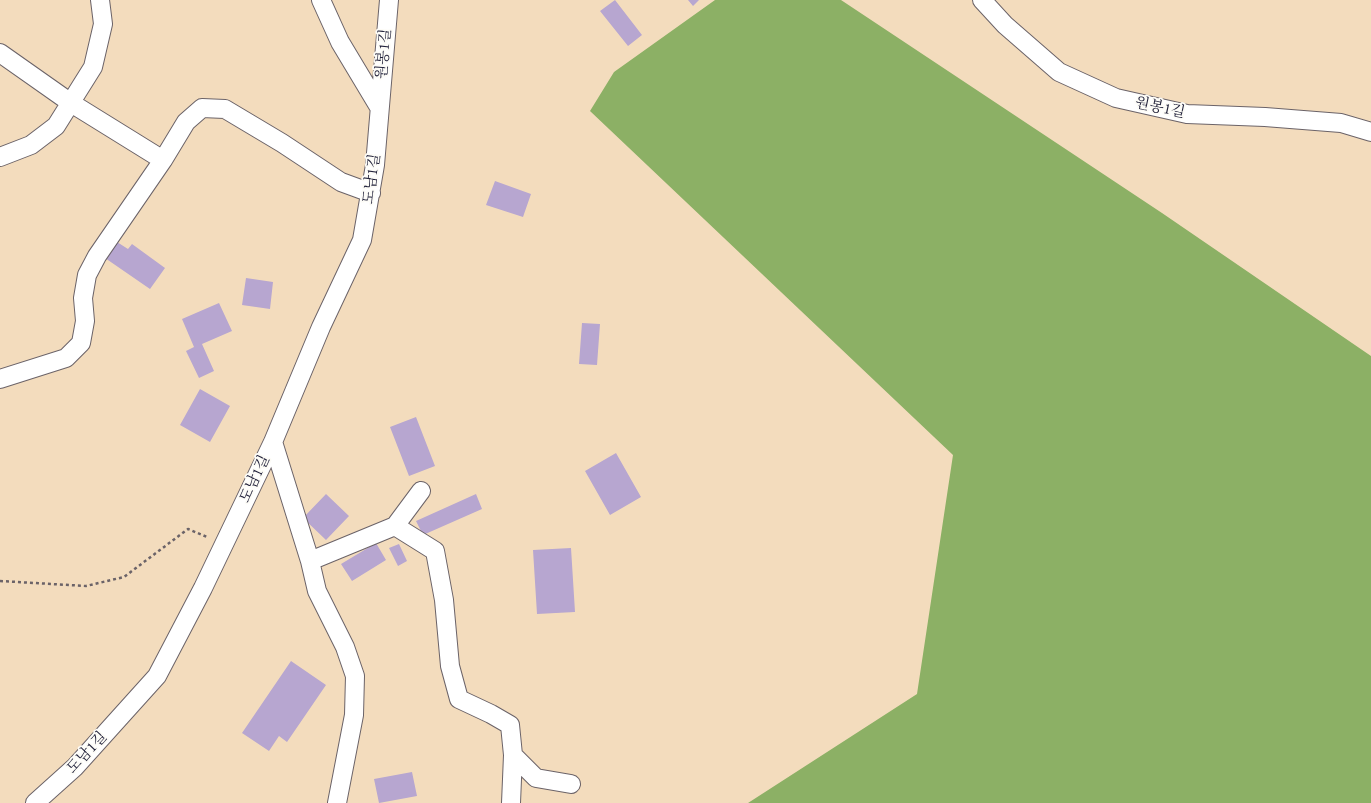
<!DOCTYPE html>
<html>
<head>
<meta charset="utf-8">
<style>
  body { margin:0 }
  canvas { display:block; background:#f3dcbd }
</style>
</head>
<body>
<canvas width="1371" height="803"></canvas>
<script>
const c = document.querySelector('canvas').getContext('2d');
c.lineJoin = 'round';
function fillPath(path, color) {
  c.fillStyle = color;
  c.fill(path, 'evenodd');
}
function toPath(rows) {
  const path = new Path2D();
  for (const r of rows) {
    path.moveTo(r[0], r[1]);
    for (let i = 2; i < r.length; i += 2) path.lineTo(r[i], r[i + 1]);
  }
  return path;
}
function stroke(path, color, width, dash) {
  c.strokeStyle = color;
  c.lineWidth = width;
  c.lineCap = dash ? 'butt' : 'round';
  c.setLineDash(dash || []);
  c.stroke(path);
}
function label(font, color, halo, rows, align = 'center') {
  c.font = font + ' "EB Garamond","Noto Serif KR",serif';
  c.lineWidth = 3.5;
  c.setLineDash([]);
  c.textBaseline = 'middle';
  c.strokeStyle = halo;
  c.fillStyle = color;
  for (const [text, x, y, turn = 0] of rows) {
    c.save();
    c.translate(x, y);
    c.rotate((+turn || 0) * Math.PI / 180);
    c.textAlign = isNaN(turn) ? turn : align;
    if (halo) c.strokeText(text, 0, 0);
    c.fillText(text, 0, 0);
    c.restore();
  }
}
fillPath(toPath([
  [715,0,841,0,1162,213,1371,356,1371,803,748,803,917,694,953,455,590,111,614,72]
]), '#8cb065');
fillPath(toPath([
  [615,0,642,35,628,46,600,11],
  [688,0,699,0,693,6],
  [495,181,531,194,523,217,486,205],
  [117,242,128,249,132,244,165,268,150,289,105,258],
  [246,278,273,282,270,309,242,305],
  [219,303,232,331,202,344,214,371,199,378,186,351,194,347,182,319],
  [582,323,600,324,597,365,579,364],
  [200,389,230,406,210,442,180,425],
  [416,417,435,466,409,476,390,427],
  [616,453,641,497,610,515,585,471],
  [326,494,349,516,326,540,303,518],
  [476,494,482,509,423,535,416,521],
  [376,543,386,560,352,581,341,564],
  [399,544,407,561,398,566,389,548],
  [571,548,575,612,537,614,533,550],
  [291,661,326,685,287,742,279,736,269,751,242,733],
  [412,772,417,796,379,803,374,779]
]), '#b7a6d0');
const minor = toPath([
  [321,0,340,42,379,107],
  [982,0,1005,25,1059,72,1116,98,1187,114,1265,117,1341,123,1371,132],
  [0,53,71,103,163,160],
  [0,157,31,145,56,126,93,67,103,24,100,0],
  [0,379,66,358,81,343,85,321,83,298,87,275,97,256,163,160,186,122,202,108,225,109,282,143,341,182,371,193],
  [273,442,310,561,317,591,345,647,355,676,354,715,337,803],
  [395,526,435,551,444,600,450,666,459,699,491,714,510,725,513,755,511,803],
  [310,561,395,526,421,491],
  [513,755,536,778,571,784],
  [35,803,75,767,157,676,203,588,273,442,321,327,362,240,375,165,389,0]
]);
stroke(minor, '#6b6368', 20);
stroke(toPath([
  [0,581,86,586,124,577,188,529,207,537]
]), '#6b6368', 2.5, [3, 3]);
stroke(minor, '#fff', 18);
label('15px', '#22223b', '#fdfcf7', [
  ["원봉1길",384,54,-85],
  ["원봉1길",1160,108,12],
  ["도남1길",372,179,-82],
  ["도남1길",255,479,-65],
  ["도남1길",87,753,-47]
]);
</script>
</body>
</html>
